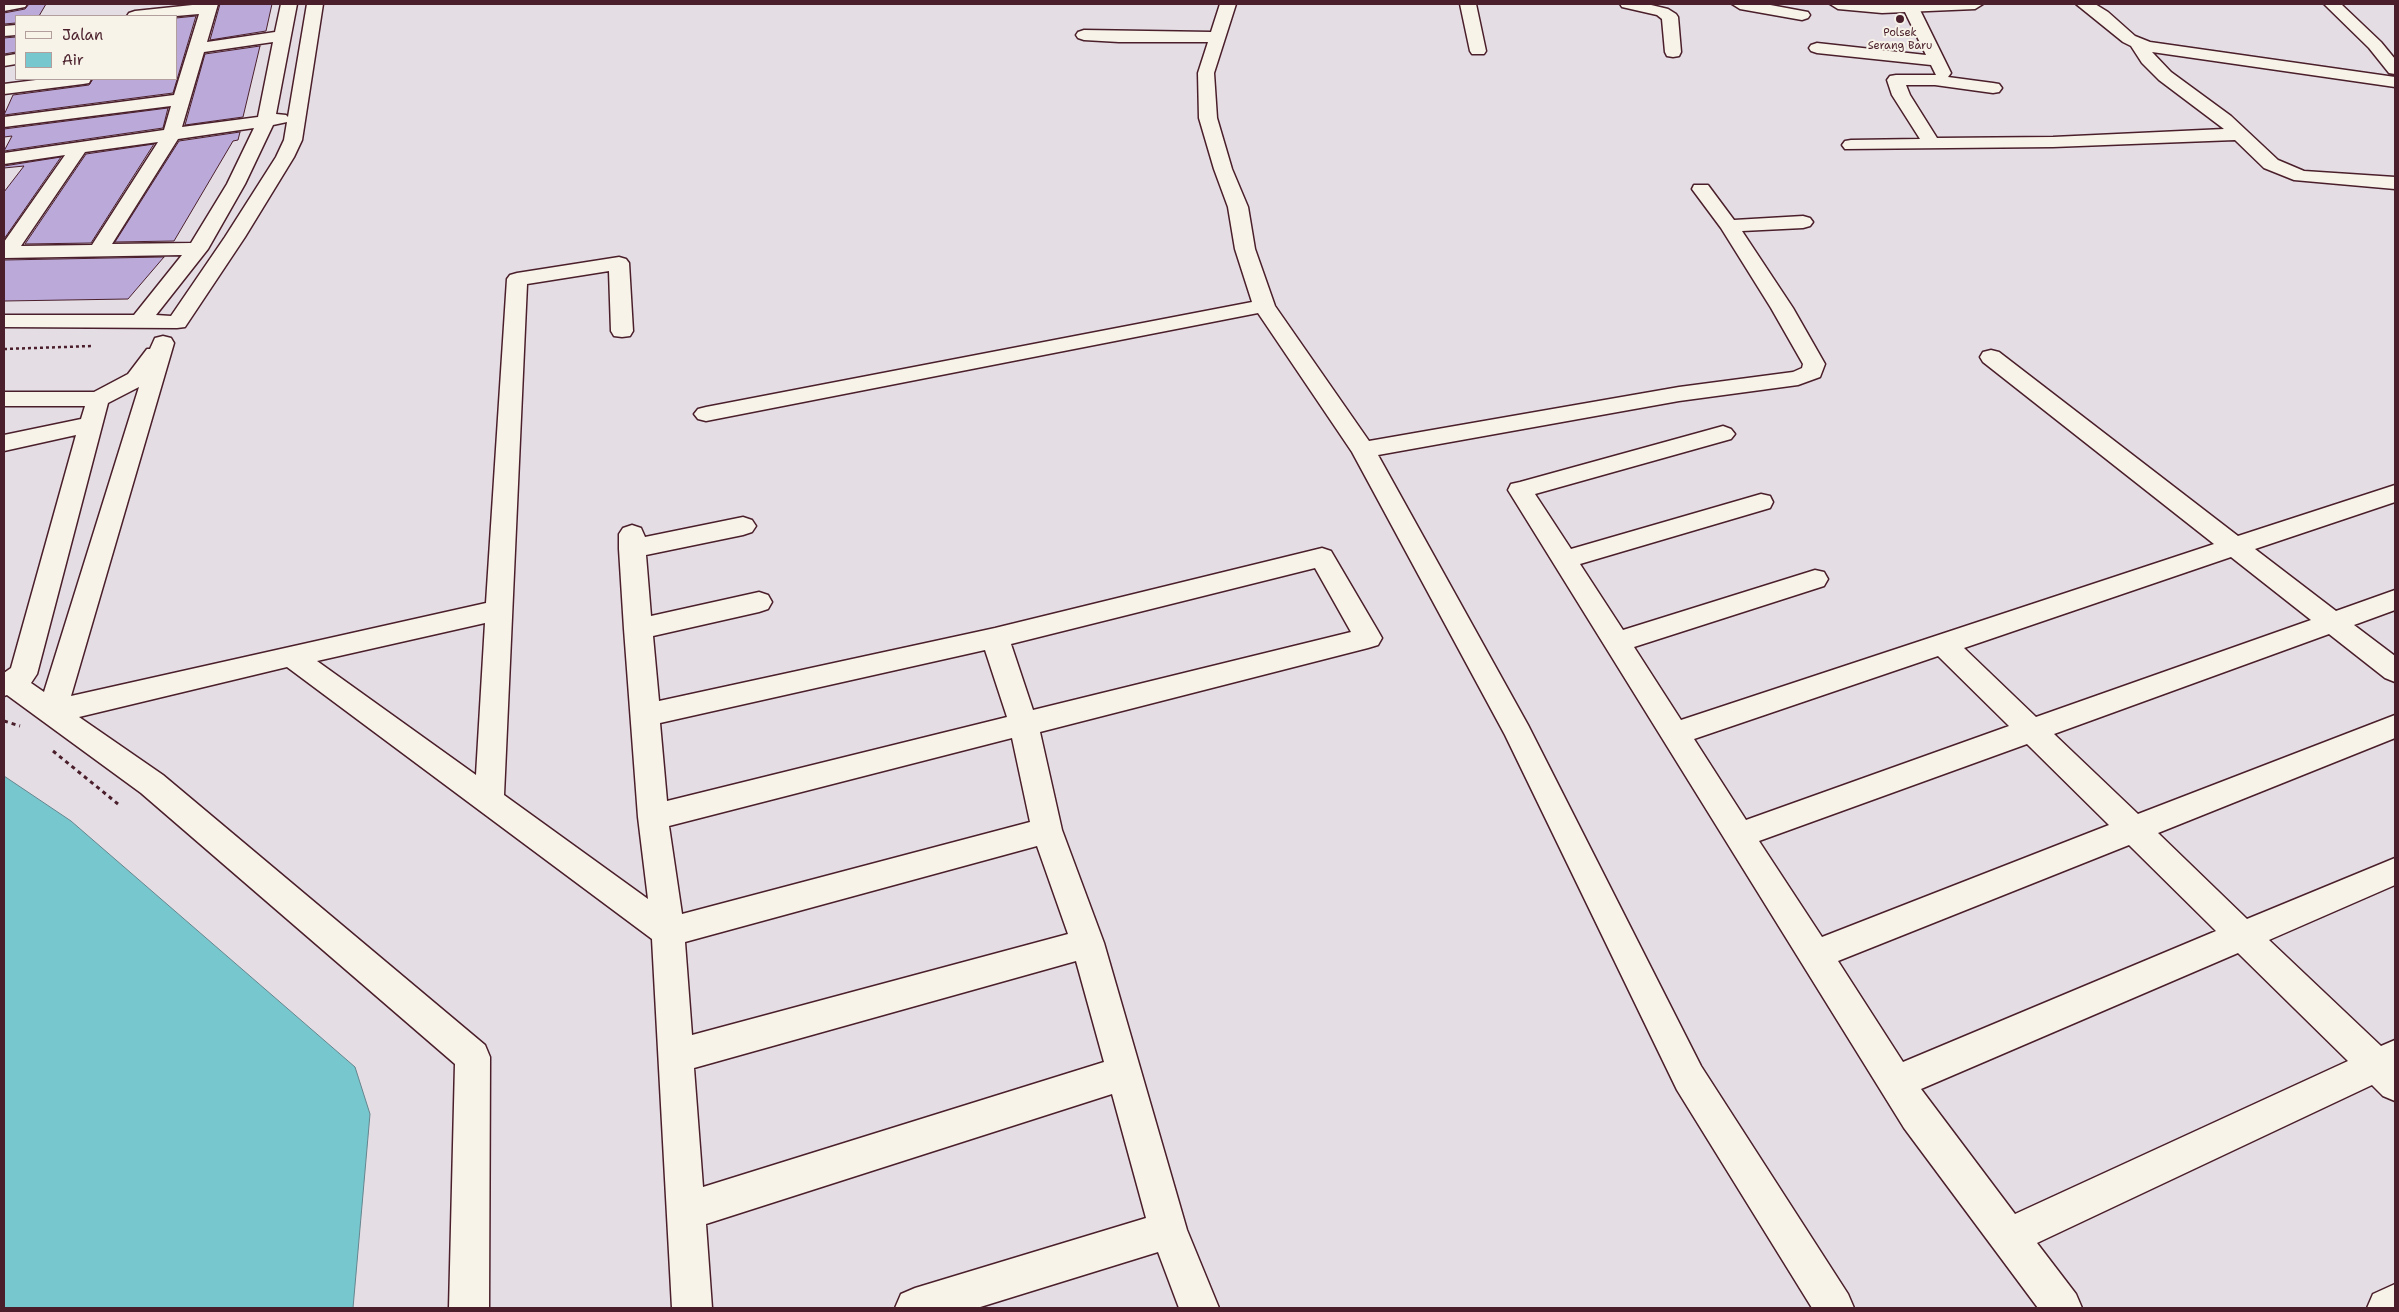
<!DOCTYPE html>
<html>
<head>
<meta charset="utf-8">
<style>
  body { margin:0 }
  #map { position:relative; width:2399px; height:1312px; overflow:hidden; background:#e5dde4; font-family:"Shantell Sans",sans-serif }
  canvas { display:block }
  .frame { position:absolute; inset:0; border:5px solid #4a1f2b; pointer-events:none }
  .legend { position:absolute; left:15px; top:15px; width:162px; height:65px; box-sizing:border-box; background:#f7f3e8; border:1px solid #b29e9c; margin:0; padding:6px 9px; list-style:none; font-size:15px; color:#4a1f2b }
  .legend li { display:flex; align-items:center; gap:10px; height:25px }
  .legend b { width:25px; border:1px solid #b29e9c }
</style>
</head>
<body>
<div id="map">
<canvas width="2399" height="1312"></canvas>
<div class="frame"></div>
<ul class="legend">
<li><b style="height:6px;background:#f7f3e8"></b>Jalan</li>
<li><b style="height:14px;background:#77c8ce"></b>Air</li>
</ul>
</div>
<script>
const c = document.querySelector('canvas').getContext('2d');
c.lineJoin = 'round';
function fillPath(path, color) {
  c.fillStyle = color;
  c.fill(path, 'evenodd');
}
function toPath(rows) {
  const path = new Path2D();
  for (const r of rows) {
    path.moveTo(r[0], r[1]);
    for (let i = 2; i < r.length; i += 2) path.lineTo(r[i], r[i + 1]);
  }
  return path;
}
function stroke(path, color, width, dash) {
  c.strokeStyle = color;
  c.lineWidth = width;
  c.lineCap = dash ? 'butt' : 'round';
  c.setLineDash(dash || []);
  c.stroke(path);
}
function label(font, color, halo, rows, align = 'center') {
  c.font = font + ' "Shantell Sans",sans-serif';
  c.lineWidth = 4;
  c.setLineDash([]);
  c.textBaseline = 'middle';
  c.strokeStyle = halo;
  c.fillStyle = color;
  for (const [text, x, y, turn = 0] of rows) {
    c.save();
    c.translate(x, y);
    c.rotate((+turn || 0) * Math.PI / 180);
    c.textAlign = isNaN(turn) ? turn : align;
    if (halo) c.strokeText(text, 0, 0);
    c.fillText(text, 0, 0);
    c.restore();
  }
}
const water = toPath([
  [4,776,71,821,355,1067,370,1114,353,1308,4,1308,4,776]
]);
fillPath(water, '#77c8ce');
stroke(water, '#65848d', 1);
const building = toPath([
  [29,4,46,4,39,16,16,16,16,23,4,24,4,13,25,9,29,4],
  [220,4,272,4,266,31,210,40,220,4],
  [196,16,173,93,4,115,13,95,89,85,93,79,176,79,176,18,196,16],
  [16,37,16,52,4,54,4,38,16,37],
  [260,46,243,117,185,125,205,54,260,46],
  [168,108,163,128,4,151,12,136,4,137,4,129,168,108],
  [240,132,238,140,233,141,174,241,115,242,179,141,240,132],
  [154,144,91,243,25,244,86,154,154,144],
  [61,157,4,239,4,192,24,166,4,168,4,166,61,157],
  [164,257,128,299,4,301,4,260,164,257]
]);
fillPath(building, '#baa9d9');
stroke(building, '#4a1f2b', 1);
const minor = toPath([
  [4,4,27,4,25,7,4,11,4,4],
  [202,4,218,4,207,42,275,32,281,4,297,4,276,114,286,115,288,117,307,4,323,4,302,140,294,157,245,237,185,327,177,328,4,327,4,315,134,315,182,255,4,258,4,242,65,155,4,164,4,153,164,130,171,106,4,127,4,117,174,95,199,14,176,16,127,16,129,13,135,11,202,4],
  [273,42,258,117,182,127,204,52,273,42],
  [287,122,284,140,276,157,225,237,171,316,156,315,208,249,245,184,273,125,287,122],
  [254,128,227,184,191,243,112,244,178,139,254,128],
  [158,142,92,245,21,246,85,152,158,142],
  [1220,4,1236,4,1214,73,1217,118,1232,169,1248,207,1255,249,1275,306,1369,441,1679,387,1793,372,1802,368,1803,364,1771,308,1721,228,1692,189,1694,185,1708,185,1734,220,1803,216,1810,218,1813,222,1810,226,1803,228,1742,231,1793,308,1825,364,1820,377,1798,385,1679,401,1378,455,1528,725,1701,1066,1848,1294,1854,1308,1812,1308,1677,1090,1505,735,1352,452,1258,313,706,421,698,419,694,414,698,409,706,407,1252,302,1235,249,1228,207,1214,169,1199,118,1198,73,1208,42,1119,42,1084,40,1078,38,1076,35,1078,32,1084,30,1211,32,1220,4],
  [1460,4,1476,4,1486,51,1484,54,1472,54,1470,51,1460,4],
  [1620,4,1647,4,1668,9,1676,14,1678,17,1681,52,1679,56,1673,57,1667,56,1665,52,1662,19,1657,15,1622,7,1620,4],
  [1732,4,1765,4,1808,12,1810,15,1808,18,1802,20,1740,9,1732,4],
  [1913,4,1919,8,1951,73,1948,77,1993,83,1999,84,2002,88,1999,92,1993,93,1935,85,1906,85,1910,95,1937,138,2053,137,2224,129,2159,80,2142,63,2131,46,2123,42,2076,4,2095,4,2108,12,2135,36,2150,42,2395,77,2395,87,2152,52,2171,72,2231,116,2278,160,2304,171,2395,177,2395,189,2294,180,2264,168,2235,140,2053,147,1845,149,1842,145,1845,141,1851,140,1920,139,1892,95,1887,80,1890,76,1896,75,1936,75,1931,65,1817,53,1811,51,1809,48,1811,45,1817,43,1926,55,1903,8,1905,5,1913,4],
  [2324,4,2341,4,2381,42,2395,59,2395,74,2389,73,2369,48,2324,4],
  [16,25,16,35,4,36,4,26,16,25],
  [16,54,16,64,4,66,4,56,16,54],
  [44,79,91,79,89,83,83,84,4,94,4,84,44,79],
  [619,257,626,259,629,263,633,331,630,336,622,337,614,336,611,331,609,271,527,284,504,795,648,899,638,817,624,629,619,549,619,534,623,528,632,525,641,528,645,537,743,517,752,520,756,526,752,532,743,535,646,555,651,616,759,592,768,595,772,602,768,609,759,612,653,636,659,701,995,628,1322,548,1331,551,1378,631,1382,638,1378,645,1368,648,1040,732,1062,830,1104,943,1187,1230,1219,1308,1179,1308,1158,1252,977,1308,895,1308,901,1294,915,1288,1146,1218,1112,1094,706,1224,712,1308,672,1308,652,939,287,667,79,717,163,775,485,1045,490,1057,489,1308,449,1308,455,1064,141,793,7,695,4,696,4,673,11,668,76,435,4,451,4,435,81,419,85,406,4,406,4,392,94,392,128,374,147,349,150,349,155,338,163,336,171,338,174,343,71,696,486,603,507,279,510,275,517,273,619,257],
  [139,387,44,692,31,683,37,674,108,403,139,387],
  [1315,568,1351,632,1033,710,1011,644,1315,568],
  [485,623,476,775,317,661,485,623],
  [985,650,1007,717,667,801,660,723,985,650],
  [1012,738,1030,822,682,914,669,826,1012,738],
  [1037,846,1068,934,692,1035,685,942,1037,846],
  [1076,961,1104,1062,703,1187,694,1068,1076,961],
  [1991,350,1999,352,2238,536,2395,485,2395,502,2255,549,2336,611,2395,590,2395,610,2354,625,2395,656,2395,682,2385,678,2329,634,2054,734,2138,814,2395,715,2395,738,2158,833,2247,919,2395,858,2395,885,2269,940,2381,1046,2395,1040,2395,1101,2383,1096,2372,1085,2037,1243,2076,1294,2082,1308,2038,1308,1904,1128,1508,490,1511,484,1520,482,1723,426,1731,429,1735,434,1731,439,1535,494,1571,549,1761,494,1770,496,1773,502,1770,508,1580,564,1623,630,1815,570,1824,572,1828,579,1824,586,1634,647,1681,720,2214,544,1983,362,1980,357,1983,352,1991,350],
  [2231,557,2311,620,2036,717,1964,648,2231,557],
  [1938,656,2009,726,1746,820,1694,739,1938,656],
  [2027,744,2109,825,1822,937,1759,841,2027,744],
  [2129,845,2216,931,1903,1062,1838,961,2129,845],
  [2238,953,2348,1061,2015,1214,1921,1089,2238,953],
  [2395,1284,2395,1308,2367,1308,2373,1294,2395,1284]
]);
const major = toPath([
  [1830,4,1983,4,1975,9,1882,13,1838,9,1830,4]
]);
stroke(minor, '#4a1f2b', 3);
stroke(major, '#4a1f2b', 3);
stroke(toPath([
  [4,349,93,346]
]), '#4a1f2b', 2.5, [3, 3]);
stroke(toPath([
  [4,721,20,726],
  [53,751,118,804]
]), '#4a1f2b', 3, [4, 4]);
fillPath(minor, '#f7f3e8');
fillPath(major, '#f7f3e8');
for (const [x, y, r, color] of [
  [1900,19,5,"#4a1f2b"]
]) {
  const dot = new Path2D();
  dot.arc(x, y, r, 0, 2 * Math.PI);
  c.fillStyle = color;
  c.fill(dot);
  stroke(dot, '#f7f3e8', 2);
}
label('11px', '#4a1f2b', '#f7f3e8', [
  ["Polsek",1900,33],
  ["Serang Baru",1900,46]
]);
</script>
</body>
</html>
